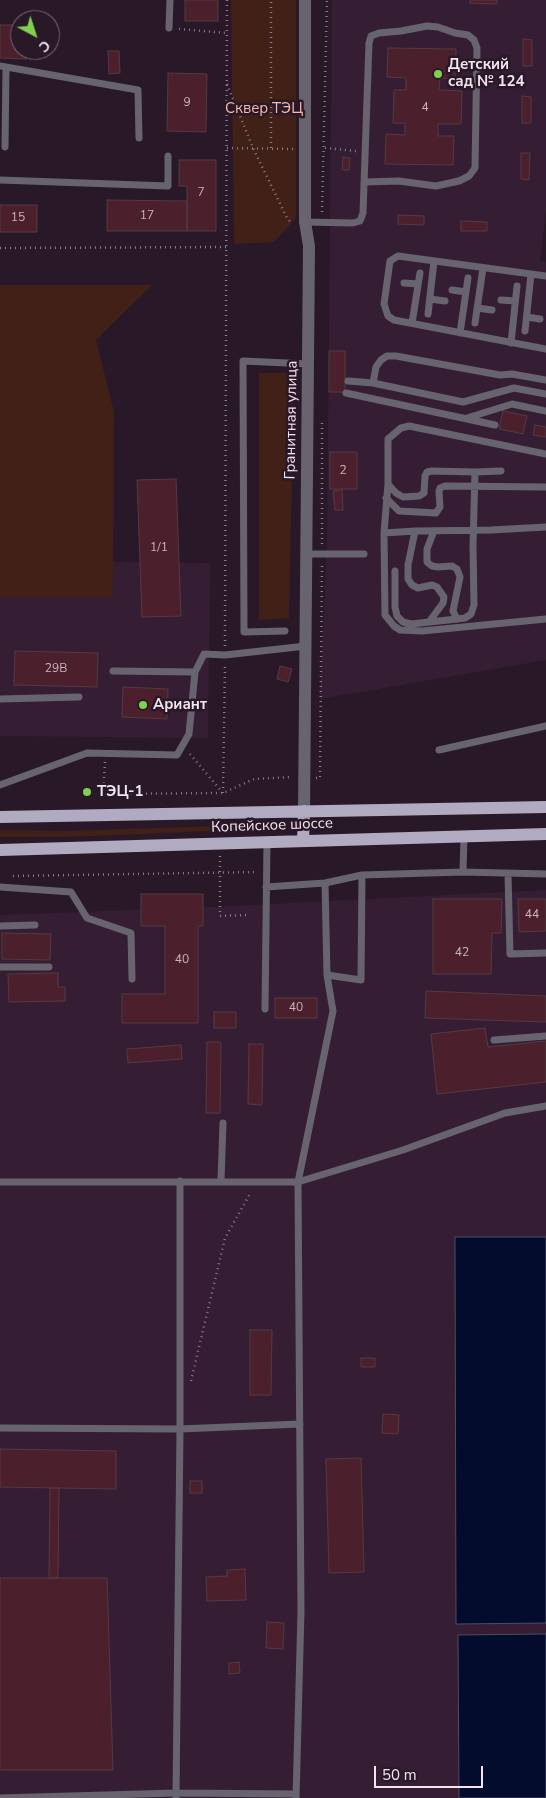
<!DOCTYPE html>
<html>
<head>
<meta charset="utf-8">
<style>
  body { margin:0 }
  #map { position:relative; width:546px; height:1798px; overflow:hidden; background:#291828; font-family:"Nunito Sans",sans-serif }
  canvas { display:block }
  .north { position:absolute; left:10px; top:10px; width:50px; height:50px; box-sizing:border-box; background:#291828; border:1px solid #796a78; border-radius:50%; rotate:140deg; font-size:14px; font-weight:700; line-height:20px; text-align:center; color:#f2e5f0 }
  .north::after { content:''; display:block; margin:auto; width:18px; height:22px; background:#81d050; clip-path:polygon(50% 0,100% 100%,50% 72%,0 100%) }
  .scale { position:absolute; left:374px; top:1766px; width:109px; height:22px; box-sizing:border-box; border:2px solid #f2e5f0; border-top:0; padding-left:6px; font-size:15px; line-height:18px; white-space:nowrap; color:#f2e5f0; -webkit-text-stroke:4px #291828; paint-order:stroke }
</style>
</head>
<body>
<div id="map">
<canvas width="546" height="1798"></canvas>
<div class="north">С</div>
<div class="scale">50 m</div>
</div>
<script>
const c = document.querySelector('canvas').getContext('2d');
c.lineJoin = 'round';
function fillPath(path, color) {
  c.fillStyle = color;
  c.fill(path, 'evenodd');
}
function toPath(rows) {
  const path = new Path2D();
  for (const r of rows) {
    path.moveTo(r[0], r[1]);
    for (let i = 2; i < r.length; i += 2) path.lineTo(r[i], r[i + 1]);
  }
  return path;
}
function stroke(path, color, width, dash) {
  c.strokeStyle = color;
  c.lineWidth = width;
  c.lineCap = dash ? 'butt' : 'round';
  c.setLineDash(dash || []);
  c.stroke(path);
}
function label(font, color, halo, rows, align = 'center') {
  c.font = font + ' "Nunito Sans",sans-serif';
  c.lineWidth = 5;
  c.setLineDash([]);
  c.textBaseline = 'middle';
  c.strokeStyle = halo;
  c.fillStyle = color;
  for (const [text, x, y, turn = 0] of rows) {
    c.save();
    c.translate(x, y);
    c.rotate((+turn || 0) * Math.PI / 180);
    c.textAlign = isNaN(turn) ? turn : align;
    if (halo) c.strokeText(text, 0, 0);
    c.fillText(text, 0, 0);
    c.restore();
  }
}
fillPath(toPath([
  [332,0,546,0,546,210,540,261,546,262,546,660,320,699,327,546],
  [0,561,210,563,208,738,0,736],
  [546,890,546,1798,0,1798,0,915,211,907]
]), '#351e33');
fillPath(toPath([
  [231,0,296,0,296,218,274,242,234,244],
  [0,285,152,285,96,340,114,412,113,598,0,597],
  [259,373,294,373,289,618,259,620],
  [213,826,213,831,66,837,0,837,0,830,66,831]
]), '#412017');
const water = toPath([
  [455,1237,546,1237,546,1623,456,1624,455,1237],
  [546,1634,546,1798,459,1798,458,1635,546,1634]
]);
fillPath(water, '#030c2c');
stroke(water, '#4b4d67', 1);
const building = toPath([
  [185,0,218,0,218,21,185,21,185,0],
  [470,0,497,0,497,4,470,3,470,0],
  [0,25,20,25,20,50,27,50,27,59,0,58,0,25],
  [523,39,532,40,532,66,523,66,523,39],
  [388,48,456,49,455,79,440,78,439,90,462,91,461,124,438,124,438,136,454,136,453,165,385,164,386,134,405,135,405,123,393,123,394,90,406,90,406,78,387,77,388,48],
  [108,51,119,51,120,73,109,74,108,51],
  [168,73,207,74,206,132,167,131,168,73],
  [522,96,531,97,531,123,522,123,522,96],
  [521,153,530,153,529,180,521,179,521,153],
  [343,157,350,158,349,170,342,170,343,157],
  [179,160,216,160,216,231,187,231,187,186,179,186,179,160],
  [107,200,187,201,187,231,107,231,107,200],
  [0,205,37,205,37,232,0,232,0,205],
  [398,215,424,216,424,225,398,224,398,215],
  [461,221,487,222,487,231,461,231,461,221],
  [329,351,345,351,345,392,329,392,329,351],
  [503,411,527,416,523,434,499,429,503,411],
  [535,425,546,427,546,437,533,435,535,425],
  [330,452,357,452,357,489,330,489,330,452],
  [176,479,181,616,142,617,137,480,176,479],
  [342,490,343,510,335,510,333,491,342,490],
  [15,651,98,653,97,687,14,685,15,651],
  [280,666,292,669,288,682,277,679,280,666],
  [123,687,168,689,167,719,122,717,123,687],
  [141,894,203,894,203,926,198,926,198,1023,122,1023,122,994,165,994,165,926,141,926,141,894],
  [433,899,502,899,501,933,492,933,491,974,433,974,433,899],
  [518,899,546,899,546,931,519,932,518,899],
  [2,933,51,934,50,960,2,959,2,933],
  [58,973,58,987,65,987,65,1001,9,1002,8,974,58,973],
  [426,991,546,996,546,1022,425,1018,426,991],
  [275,998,317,998,317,1018,275,1018,275,998],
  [214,1012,236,1012,236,1028,214,1028,214,1012],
  [485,1028,488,1047,546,1041,546,1082,437,1094,431,1034,485,1028],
  [207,1042,221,1042,220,1113,206,1113,207,1042],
  [249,1044,263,1044,262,1105,248,1104,249,1044],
  [181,1045,182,1059,128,1063,127,1049,181,1045],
  [250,1330,272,1330,271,1395,250,1395,250,1330],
  [361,1358,375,1358,375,1367,361,1367,361,1358],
  [383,1414,399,1415,398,1434,382,1433,383,1414],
  [0,1449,116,1451,116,1489,0,1487,0,1449],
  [361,1458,364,1572,329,1573,326,1459,361,1458],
  [190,1481,202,1481,202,1493,190,1493,190,1481],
  [50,1488,59,1488,58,1578,49,1578,50,1488],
  [245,1569,246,1600,207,1601,206,1577,227,1576,227,1570,245,1569],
  [0,1578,107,1578,113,1770,0,1770,0,1578],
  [267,1622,284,1623,283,1649,266,1648,267,1622],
  [239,1662,240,1673,229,1674,229,1663,239,1662]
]);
fillPath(building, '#4b202c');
stroke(building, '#553a41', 1);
stroke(toPath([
  [179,29,227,33],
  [227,84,253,148,287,218,292,224],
  [227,148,293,149],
  [271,148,271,0],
  [325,148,356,151],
  [322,212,327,0],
  [0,248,227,247],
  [322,544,322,422],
  [225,646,227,0],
  [190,754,222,792],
  [105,762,103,794,223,793,254,779,291,777],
  [316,778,320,778,322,565],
  [223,793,225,664],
  [220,856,220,916,246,915],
  [13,876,257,872],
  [191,1381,225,1238,251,1192]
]), '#897a88', 2.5, [1, 4]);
stroke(toPath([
  [169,28,170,0],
  [0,66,138,90,139,138],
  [5,147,6,67],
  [0,180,168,186,168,156],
  [305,222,353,223,360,221,363,213,369,43,371,36,379,33,401,31,427,26,438,27,455,33,468,35,474,40,477,48,475,168,469,176,459,181,436,186,399,181,364,182],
  [546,276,398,256,390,261,384,304,388,316,394,320,546,349],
  [404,283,418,284],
  [452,290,466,292],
  [430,299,445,301],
  [501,300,515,301],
  [477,308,492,310],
  [428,314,434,261],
  [527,317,540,319],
  [412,323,420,273],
  [475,323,483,268],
  [525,331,531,274],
  [460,333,468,278],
  [511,343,517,286],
  [348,381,373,383,463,402,514,388,546,394],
  [373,383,376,367,381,360,387,356,396,356,500,375,512,374,546,380],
  [346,393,495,425],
  [467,418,512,404,546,411],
  [546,454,409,426,401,428,388,439,388,484,384,533,385,615,394,626,400,630,422,631,546,619],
  [388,484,396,493,403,497,419,496,424,493,425,476,427,472,432,471,475,472,501,471],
  [386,498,399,511,436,513,440,507,439,491,440,488,445,486,546,487],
  [415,531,408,565,408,579,412,585,418,588,432,585,437,587,444,597,443,603,429,622],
  [434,531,427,549,427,562,432,566,438,567,452,566,457,569,460,577,453,611,457,619],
  [384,533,415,531,491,530,546,527],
  [306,554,364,554],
  [395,571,395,607,397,616,403,622,411,624,457,619,465,618,471,614,474,605,473,546,475,472],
  [285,631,244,632,243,361,309,364],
  [113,671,195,672],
  [0,699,79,697],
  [439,750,546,726],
  [0,785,87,753,177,755,189,734,195,672,204,654,225,655,306,646],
  [463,872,464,836],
  [508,874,510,954,546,953],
  [0,887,71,892,87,918,131,933,132,979],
  [266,887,325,883,362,875,463,872,546,874],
  [0,926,35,925],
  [0,967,49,967],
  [327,975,361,980,362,875],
  [265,1009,267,842],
  [494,1040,546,1036],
  [221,1181,223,1123],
  [0,1182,298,1182,403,1150,505,1113,546,1106],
  [0,1428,180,1429,300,1424],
  [0,1798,176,1793,296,1794],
  [176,1798,180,1429,180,1181],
  [296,1798,301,1611,298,1182,333,1011,327,975,325,883]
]), '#676470', 7);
stroke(toPath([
  [304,811,309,246,305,222,305,0]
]), '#676470', 12);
stroke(toPath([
  [0,817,546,807],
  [303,841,304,811],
  [0,850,546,834]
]), '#b1abc2', 12);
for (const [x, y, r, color] of [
  [438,74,5,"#81d050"],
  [143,705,5,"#81d050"],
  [87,792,5,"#81d050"]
]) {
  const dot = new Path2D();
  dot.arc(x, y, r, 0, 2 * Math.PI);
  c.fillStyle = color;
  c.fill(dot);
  stroke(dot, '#291828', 2);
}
label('12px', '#c8b4bf', null, [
  ["9",187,103],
  ["4",425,108],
  ["7",201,193],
  ["17",147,216],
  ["15",18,218],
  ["2",343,471],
  ["1/1",159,548],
  ["29В",56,669],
  ["44",532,915],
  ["42",462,953],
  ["40",182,960],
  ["40",296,1008]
]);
label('bold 15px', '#f2e5f0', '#291828', [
  ["Детский",448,65],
  ["сад № 124",448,82],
  ["Ариант",153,705],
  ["ТЭЦ-1",97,792]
], 'left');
label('15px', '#f8b9a7', '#291828', [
  ["Сквер ТЭЦ",264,109]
]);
label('15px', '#f2e5f0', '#291828', [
  ["Гранитная улица",292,420,-89],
  ["Копейское шоссе",272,826,-2]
]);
</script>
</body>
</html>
